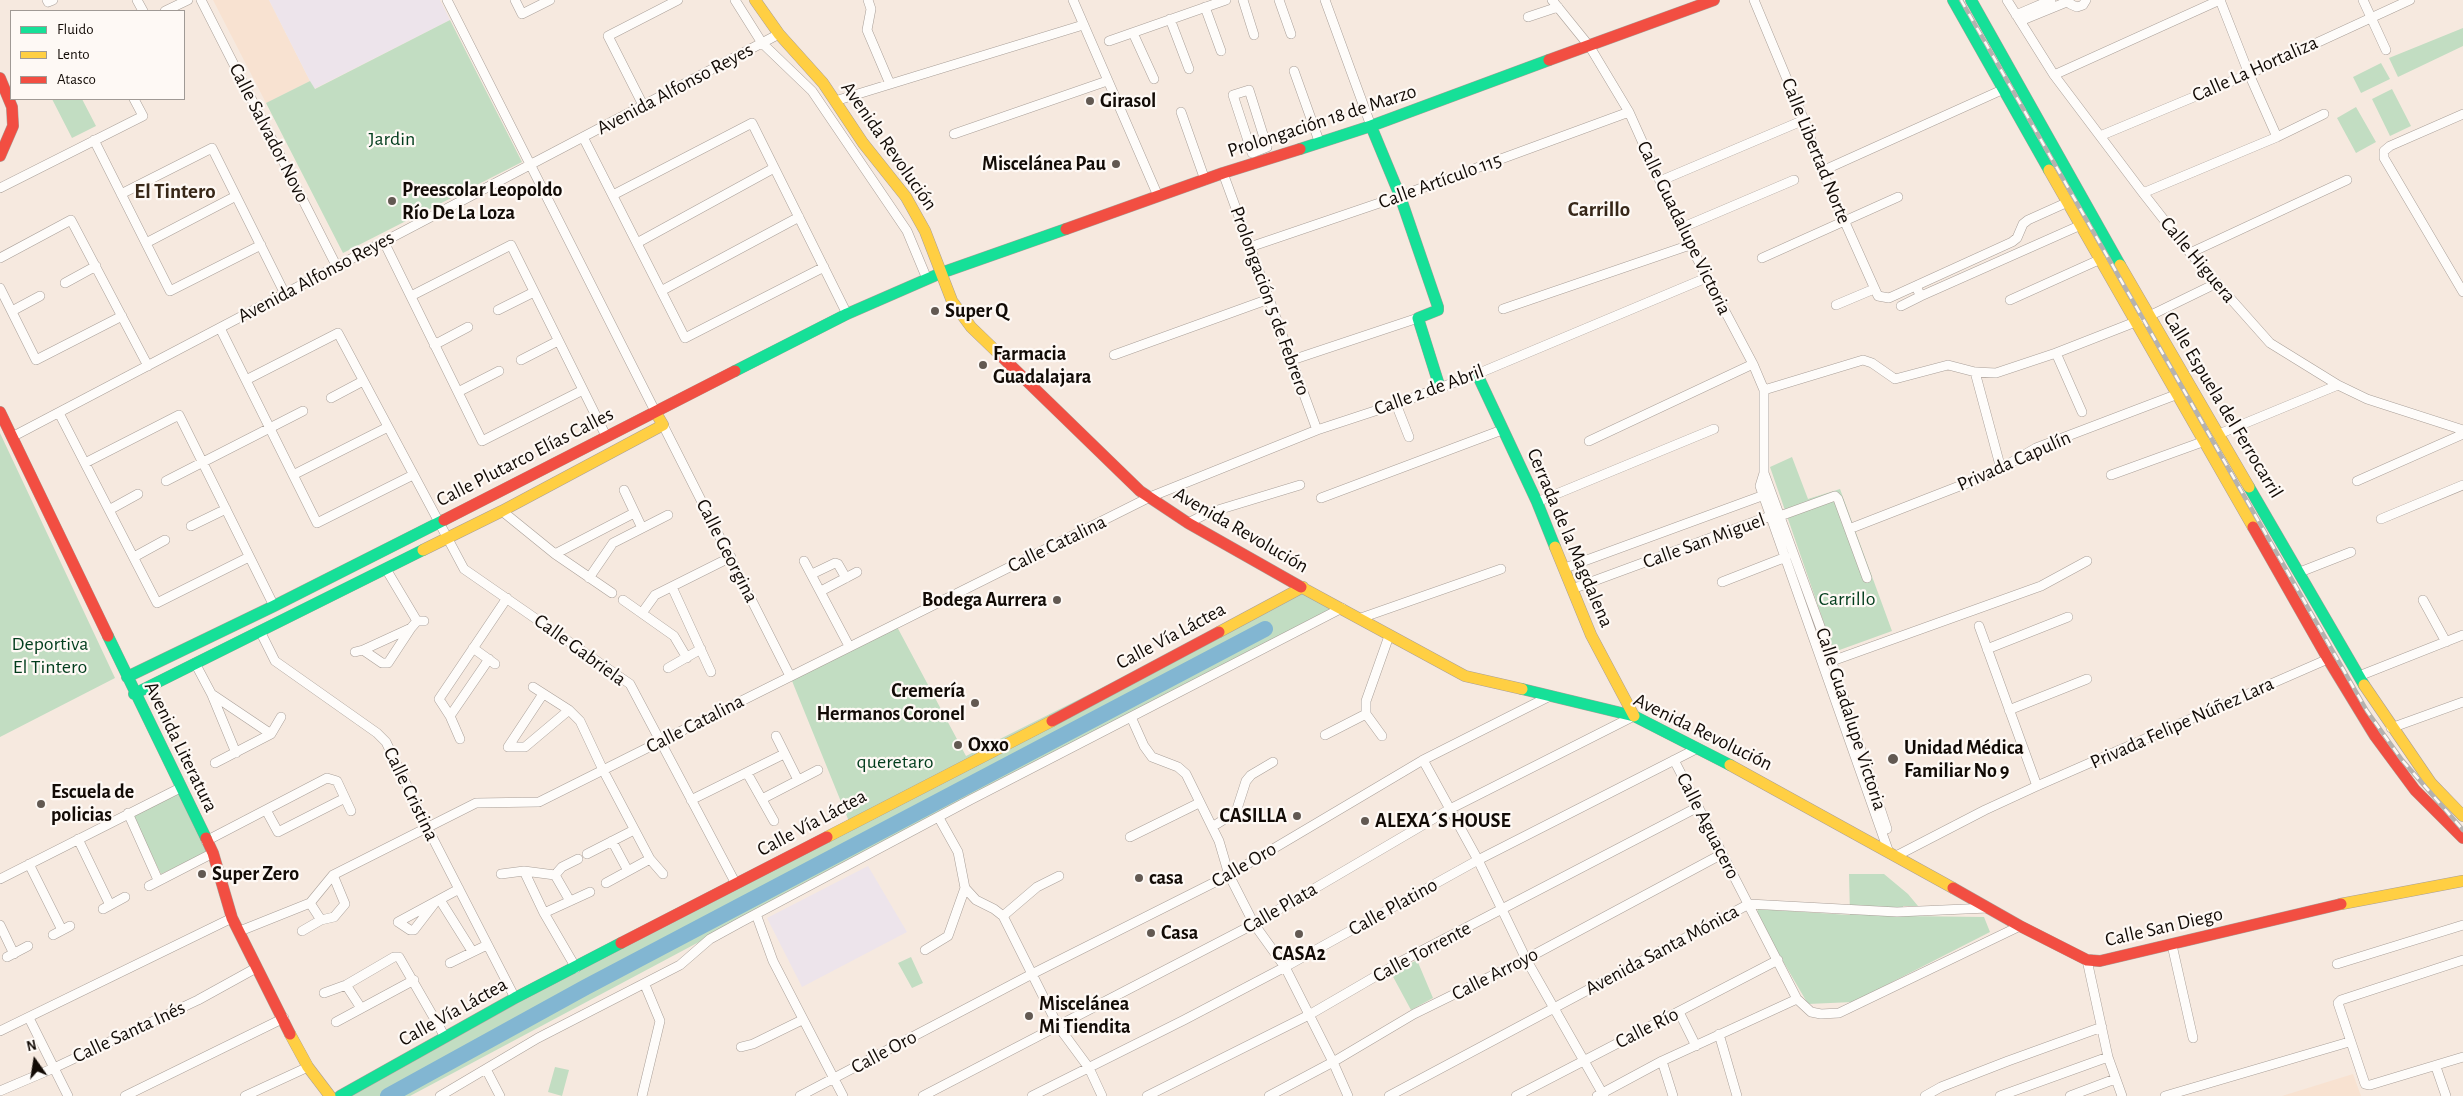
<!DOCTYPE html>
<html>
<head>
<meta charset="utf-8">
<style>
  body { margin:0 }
  #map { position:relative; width:2463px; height:1096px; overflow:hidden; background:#f6e9df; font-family:"Alegreya Sans",sans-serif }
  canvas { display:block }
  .legend { position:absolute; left:10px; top:10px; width:175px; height:90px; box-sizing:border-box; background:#fef9f5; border:1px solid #a09a95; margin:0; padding:6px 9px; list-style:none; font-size:15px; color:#120b06 }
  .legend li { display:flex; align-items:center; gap:10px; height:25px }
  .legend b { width:25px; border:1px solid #a09a95 }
  .north { position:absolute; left:10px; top:1036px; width:50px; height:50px; -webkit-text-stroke:4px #fef9f5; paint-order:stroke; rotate:347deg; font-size:14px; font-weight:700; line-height:20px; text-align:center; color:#120b06 }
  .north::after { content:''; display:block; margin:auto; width:18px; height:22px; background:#120b06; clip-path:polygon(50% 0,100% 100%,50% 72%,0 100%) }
</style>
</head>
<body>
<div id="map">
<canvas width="2463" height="1096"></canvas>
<ul class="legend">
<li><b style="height:6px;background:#16e098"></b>Fluido</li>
<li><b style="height:6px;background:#ffcf43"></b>Lento</li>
<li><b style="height:6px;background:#f24e42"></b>Atasco</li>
</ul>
<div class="north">N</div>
</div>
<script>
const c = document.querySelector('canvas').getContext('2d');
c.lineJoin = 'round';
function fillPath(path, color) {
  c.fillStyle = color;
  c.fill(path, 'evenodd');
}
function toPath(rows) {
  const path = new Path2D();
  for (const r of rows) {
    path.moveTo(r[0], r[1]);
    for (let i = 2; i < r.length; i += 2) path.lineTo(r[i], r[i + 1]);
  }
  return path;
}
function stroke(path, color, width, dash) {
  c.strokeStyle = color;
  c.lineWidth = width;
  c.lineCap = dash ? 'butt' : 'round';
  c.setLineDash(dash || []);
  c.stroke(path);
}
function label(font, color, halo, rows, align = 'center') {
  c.font = font + ' "Alegreya Sans",sans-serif';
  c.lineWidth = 4.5;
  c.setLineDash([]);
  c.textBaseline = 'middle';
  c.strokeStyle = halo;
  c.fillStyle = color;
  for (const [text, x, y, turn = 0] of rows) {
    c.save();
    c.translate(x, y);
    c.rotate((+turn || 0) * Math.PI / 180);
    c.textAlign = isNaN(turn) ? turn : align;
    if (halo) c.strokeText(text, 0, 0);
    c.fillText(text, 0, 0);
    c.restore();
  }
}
fillPath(toPath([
  [213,0,269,0,310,81,266,103],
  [2353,1074,2361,1096,2282,1096]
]), '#f8e2d1');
fillPath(toPath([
  [269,0,440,0,450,20,314,89],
  [868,866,907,932,802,987,767,918]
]), '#ede4eb');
fillPath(toPath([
  [450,20,522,162,343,253,266,103,310,81,315,89],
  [2463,28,2463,46,2398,77,2389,58],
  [2381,63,2390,79,2361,93,2353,77],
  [2392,89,2411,126,2390,136,2372,99],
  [52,99,82,99,96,126,72,138],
  [2356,107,2376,142,2356,153,2337,118],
  [0,433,115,678,0,737],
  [1792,457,1808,499,1840,489,1892,631,1834,652,1770,467],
  [1303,587,1342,608,1048,756,410,1096,350,1096,667,920,850,824,790,676,895,623,966,756],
  [179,789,209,851,161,874,131,812],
  [1849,874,1884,874,1908,894,1918,906,1903,906,1904,916,1984,917,1990,932,1853,1002,1808,1004,1756,915,1758,909,1850,915],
  [911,957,923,983,912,988,898,963],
  [1417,960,1433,998,1411,1010,1391,973],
  [555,1067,569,1070,562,1096,548,1092]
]), '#c2ddc2');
stroke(toPath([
  [388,1096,586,987,1265,629]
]), '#82b6d2', 16);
const street = toPath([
  [47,0,48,2,53,0],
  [137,0,143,11],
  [201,0,337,267],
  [447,0,656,413],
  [515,0,522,14,550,0],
  [735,0,762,43,812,91,907,231,927,279],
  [868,0,871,9,867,30,890,84],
  [1073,0,1158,196],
  [1243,0,1254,35],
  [1279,0,1291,34],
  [1325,0,1371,126],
  [1552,0,1590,47,1629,112,1681,228,1753,364,1764,390,1764,473,1760,486,1888,850],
  [1754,0,1804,120,1822,171,1878,296,1889,298,2012,242,2017,238,2023,224,2028,220,2068,202],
  [2007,0,2054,75,2143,193,2190,253,2270,343,2338,385,2367,399,2463,430],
  [2069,0,2070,4,2077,7,2083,5,2086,0],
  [2363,0,2386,50],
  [1205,7,1221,51],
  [165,11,188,0],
  [2016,15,2051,0],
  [1528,17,1558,7],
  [1170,19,1189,69],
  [2020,21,2069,1],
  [1133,33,1154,79],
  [1109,41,1226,0],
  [1294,71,1319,141],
  [2054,75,2220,0,2249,74,2277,137],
  [1249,90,1267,147,1252,153,1233,95,1249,90],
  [835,101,1083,25],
  [643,105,608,36,678,0],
  [1181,112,1205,180],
  [2463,114,2390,146,2384,151,2384,158,2463,292],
  [954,134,1107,81],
  [2100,136,2249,74,2410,0],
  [583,137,685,338,824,267],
  [94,140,170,291,261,245],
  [1822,171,2004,89],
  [1223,173,1317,430],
  [1660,181,1804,120],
  [0,188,143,116,134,99],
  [2143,193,2277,137,2324,114],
  [121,194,212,148,285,294],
  [613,195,752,123,847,314],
  [1681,228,1794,180],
  [384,242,482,441,583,390],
  [146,243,236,196],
  [637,243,774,168],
  [1250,247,1400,196,1629,112],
  [2190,253,2347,180],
  [0,258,71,220,148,366],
  [1762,258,1898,197],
  [65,283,96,266],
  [1916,287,1921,296,2081,225],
  [0,288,36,360,122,316],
  [661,291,799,217],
  [411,296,511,245,606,436],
  [2010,300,2101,259],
  [1836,305,1874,289],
  [1901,306,1921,296],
  [1503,309,1690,245],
  [498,310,534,292],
  [12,311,40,296],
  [220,328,317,523,413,475],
  [434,345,468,327],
  [2056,353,2082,412],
  [1114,355,1269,299],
  [521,360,558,341],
  [1292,360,1418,318],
  [1975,372,2001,469],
  [246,380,338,333,464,569,630,684,736,884],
  [1764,390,1863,360,1872,363,1895,379,1948,365,1975,372,1996,373,2056,353,2143,319,2217,283],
  [458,392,499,371],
  [331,398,363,381],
  [1396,404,1409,437],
  [59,413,157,603,249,557],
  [663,425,790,676],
  [2219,434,2338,385],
  [12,437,779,34],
  [1589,441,1753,364],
  [85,463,179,415,274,606],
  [1764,473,1821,629,1887,829],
  [293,475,388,427],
  [2111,475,2205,441],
  [166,481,303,411],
  [2357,481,2463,434],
  [624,490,642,528],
  [1321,498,1502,430],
  [1537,502,1714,429],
  [109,510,138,494],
  [502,511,555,554,612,593],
  [2381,519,2463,485],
  [1188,523,1208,513,1300,485],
  [191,526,226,509],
  [1849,529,1993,473,2036,448,2178,394],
  [555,554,634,513],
  [134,557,165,540],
  [804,561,849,646],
  [1565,568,1767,494],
  [386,569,417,621,424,621],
  [2300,572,2351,552],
  [812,574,835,563,838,564,846,578],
  [589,578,613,543,668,515],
  [1722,582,1786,557],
  [672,587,711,672],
  [1572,589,1770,516,1780,516,1835,496,1838,499,1867,578],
  [821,591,857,572],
  [623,600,674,636,687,658],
  [2423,600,2446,642],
  [642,613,655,595,731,557],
  [1361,618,1501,569],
  [1979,626,2037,786],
  [260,631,275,661,377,733,386,742,427,827,515,998],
  [473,648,495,664],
  [1987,649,2068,617],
  [363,650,382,663,388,663,411,628],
  [355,652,363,650,411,628,417,621],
  [1832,661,2041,586,2087,561],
  [195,663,212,695,236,753],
  [668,668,701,649],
  [2359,676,2463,635],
  [533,687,569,710,580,721,603,770,650,859,663,874],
  [213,695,271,734],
  [2009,710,2087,679],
  [450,716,489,659],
  [1131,717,1144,746,1152,757,1178,767,1186,774,1219,841,1229,875,1254,924,1285,967,1333,1062,1348,1096],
  [2391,728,2463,702],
  [1325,735,1366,714],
  [776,736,798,780],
  [1382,736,1366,714,1366,701,1389,636],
  [460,739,450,716,439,699,507,598],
  [508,747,525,747,569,710],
  [508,747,543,694],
  [1423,760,1478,860,1526,959,1604,1096],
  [1674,760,1797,999,1811,1012,1821,1014,1839,1013,2020,926],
  [215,763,271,734,281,717],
  [747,773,774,821],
  [762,799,818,770],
  [691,800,784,754],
  [266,810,278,832,345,798],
  [128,813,158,880],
  [939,818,958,852,965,888,976,900,994,909,1003,916,1058,1026,1089,1068,1102,1096],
  [1212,827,1236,812,1246,781,1251,775,1273,762],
  [1130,837,1199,803],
  [78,839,110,905],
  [206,841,327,778,337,781,351,811],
  [612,841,628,871],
  [587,854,634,830],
  [1898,855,1985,810,2037,786,2328,659],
  [29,864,62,930],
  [524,871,544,913,576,968],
  [501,874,524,871,555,875,562,867,578,859],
  [555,875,570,901],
  [0,879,180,788],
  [606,883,650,859],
  [149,886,213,853],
  [440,900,472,951],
  [310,903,321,920],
  [434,904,414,930,410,930,398,922,459,889],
  [103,909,125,897],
  [544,913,590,892],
  [756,914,773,961,843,1096],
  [1003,916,1037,887,1059,876],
  [0,925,14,954],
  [240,931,310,903,333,875,476,803,539,802,1150,497,1317,430,1396,404,1477,374,1706,278],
  [302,931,321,920,334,917,345,904,333,875],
  [53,935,70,926],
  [2172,945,2193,1038],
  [925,950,948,936,965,888],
  [7,957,28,946],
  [2087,960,2108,1057,2122,1096],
  [2463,960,2341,1000,2338,1003,2365,1084,2370,1085,2463,1057],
  [450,963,487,945],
  [2337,964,2463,925],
  [346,985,361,1008],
  [324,993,346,985,394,957,399,957,445,1037],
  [1679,1012,1696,1046],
  [29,1018,68,1096],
  [336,1022,414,980],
  [0,1031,232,918],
  [1719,1034,1737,1096],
  [741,1047,753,1044,802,1020],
  [1662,1061,1673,1096],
  [2436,1067,2446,1096],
  [486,1069,500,1096],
  [0,1091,54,1068,198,1000,256,968],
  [125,1096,284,1018],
  [245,1096,308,1067],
  [440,1096,538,1038,680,965,710,939,741,922,970,800,1342,608],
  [642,1096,660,1021,645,985],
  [800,1096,1032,974,1229,875,1423,760,1550,696],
  [923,1096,1254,924,1450,809,1634,716],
  [1032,1096,1184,1020,1285,967,1478,860,1698,748],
  [1147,1096,1309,1015,1402,961,1698,807],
  [1269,1096,1333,1062,1414,1014,1526,959,1722,854],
  [1389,1096,1749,904,1897,912,1988,908],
  [1516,1096,1778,960],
  [1597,1096,1662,1061,1797,999],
  [1925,1096,1941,1087,2008,1061,2102,1027],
  [2000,1096,2108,1057],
  [2070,1096,2115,1079],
  [2165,1096,2349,1042]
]);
const fast = toPath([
  [1953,0,2049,170],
  [1971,0,2120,265],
  [1371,126,1400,196,1438,307,1438,310,1418,318,1440,388],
  [1300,149,1371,126,1549,60],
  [735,371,847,314,941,273,1066,229],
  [1477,374,1537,502,1555,547],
  [2249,487,2364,685],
  [108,636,206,838],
  [127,677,274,606,444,520],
  [1522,689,1634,716,1730,765],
  [134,694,423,550],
  [340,1096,515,998,621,943]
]);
const slow = toPath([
  [755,0,779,34,823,83,863,143,906,197,925,231,952,301,971,327,1000,355],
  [2049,170,2253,527],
  [2120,265,2249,487],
  [1555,547,1591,635,1634,716],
  [423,550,502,511,663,425,656,413],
  [1301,587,1465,676,1522,689],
  [1219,632,1303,587],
  [2364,685,2431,783,2463,816],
  [1730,765,1953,888],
  [827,837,1052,721],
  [2341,904,2463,881],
  [290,1034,308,1067,330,1096]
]);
const jam = toPath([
  [1549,60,1714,0],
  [0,78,12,107,13,126,0,156],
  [1066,229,1223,173,1300,149],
  [1000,355,1140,491,1188,523,1301,587],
  [0,412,108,636],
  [444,520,735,371],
  [2253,527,2328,659,2375,736,2415,790,2463,838],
  [1052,721,1219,632],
  [206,838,213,853,232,918,290,1034],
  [1953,888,2020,926,2087,960,2100,961,2341,904],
  [621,943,827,837]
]);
stroke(street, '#a99f98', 10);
stroke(fast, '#a99f98', 12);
stroke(slow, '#a99f98', 12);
stroke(jam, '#a99f98', 12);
stroke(street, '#fefcfa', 9);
stroke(fast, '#16e098', 11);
stroke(slow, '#ffcf43', 11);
stroke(jam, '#f24e42', 11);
const rail = toPath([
  [1961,0,2367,711,2402,760,2463,830]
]);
stroke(rail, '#b5b2af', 4.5);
stroke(rail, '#fef9f5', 2.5, [8]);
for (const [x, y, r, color] of [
  [1090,101,5,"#625952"],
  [1116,164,5,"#625952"],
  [392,201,5,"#625952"],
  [935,311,5,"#625952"],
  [983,365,5,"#625952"],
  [1057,600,5,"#625952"],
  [975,703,5,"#625952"],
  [958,745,5,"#625952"],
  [1893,759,6,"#625952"],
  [41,804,5,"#625952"],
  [1297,816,5,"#625952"],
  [1365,821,5,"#625952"],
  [202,874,5,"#625952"],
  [1139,878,5,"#625952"],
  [1151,933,5,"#625952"],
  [1299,934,5,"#625952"],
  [1029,1016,5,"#625952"]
]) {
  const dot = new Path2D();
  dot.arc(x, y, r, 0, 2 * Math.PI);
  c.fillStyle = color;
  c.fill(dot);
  stroke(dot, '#fef9f5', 2);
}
label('20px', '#120b06', '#fef9f5', [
  ["Calle La Hortaliza",2255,69,-24],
  ["Avenida Alfonso Reyes",675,89,-28],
  ["Prolongación 18 de Marzo",1322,121,-18],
  ["Calle Salvador Novo",269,133,63],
  ["Avenida Revolución",889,146,55],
  ["Calle Libertad Norte",1816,151,68],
  ["Calle Artículo 115",1440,181,-20],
  ["Calle Guadalupe Victoria",1684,228,64],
  ["Calle Higuera",2198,260,50],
  ["Avenida Alfonso Reyes",316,277,-28],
  ["Prolongación 5 de Febrero",1270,301,70],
  ["Calle 2 de Abril",1429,390,-20],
  ["Calle Espuela del Ferrocarril",2223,405,59],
  ["Calle Plutarco Elías Calles",525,457,-27],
  ["Privada Capulín",2014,461,-24],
  ["Avenida Revolución",1241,530,30],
  ["Cerrada de la Magdalena",1570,538,67],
  ["Calle San Miguel",1704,541,-20],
  ["Calle Catalina",1057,544,-26],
  ["Calle Georgina",727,551,63],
  ["Calle Vía Láctea",1171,636,-28],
  ["Calle Gabriela",580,650,36],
  ["Calle Guadalupe Victoria",1851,719,72],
  ["Privada Felipe Núñez Lara",2182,723,-24],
  ["Calle Catalina",695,724,-27],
  ["Avenida Revolución",1703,732,26],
  ["Avenida Literatura",181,747,64],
  ["Calle Cristina",411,794,64],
  ["Calle Vía Láctea",812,823,-28],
  ["Calle Aguacero",1708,826,63],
  ["Calle Oro",1244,865,-30],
  ["Calle Platino",1393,907,-29],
  ["Calle Plata",1280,908,-30],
  ["Calle San Diego",2164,927,-13],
  ["Avenida Santa Mónica",1662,950,-28],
  ["Calle Torrente",1422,952,-28],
  ["Calle Arroyo",1495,974,-27],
  ["Calle Vía Láctea",453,1012,-29],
  ["Calle Río",1647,1028,-27],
  ["Calle Santa Inés",129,1032,-25],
  ["Calle Oro",884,1052,-28]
]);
label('bold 20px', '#120b06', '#fef9f5', [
  ["Girasol",1100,101],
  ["Miscelánea Pau",1106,164,"right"],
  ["Preescolar Leopoldo",402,190],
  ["Río De La Loza",402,213],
  ["Super Q",945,311],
  ["Farmacia",993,354],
  ["Guadalajara",993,377],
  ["Bodega Aurrera",1047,600,"right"],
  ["Cremería",965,691,"right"],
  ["Hermanos Coronel",965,714,"right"],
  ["Oxxo",968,745],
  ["Unidad Médica",1904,748],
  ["Familiar No 9",1904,771],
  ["Escuela de",51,792],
  ["policias",51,815],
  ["CASILLA",1287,816,"right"],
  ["ALEXA´S HOUSE",1375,821],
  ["Super Zero",212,874],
  ["casa",1149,878],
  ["Casa",1161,933],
  ["CASA2",1299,954,"center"],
  ["Miscelánea",1039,1004],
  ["Mi Tiendita",1039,1027]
], 'left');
label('20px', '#023d1d', '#fef9f5', [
  ["Jardin",392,139],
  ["Carrillo",1847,599],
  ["Deportiva",50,644],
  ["El Tintero",50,667],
  ["queretaro",895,762]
]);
label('bold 21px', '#372718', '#fef9f5', [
  ["El Tintero",175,192],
  ["Carrillo",1599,210]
]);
</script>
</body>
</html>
